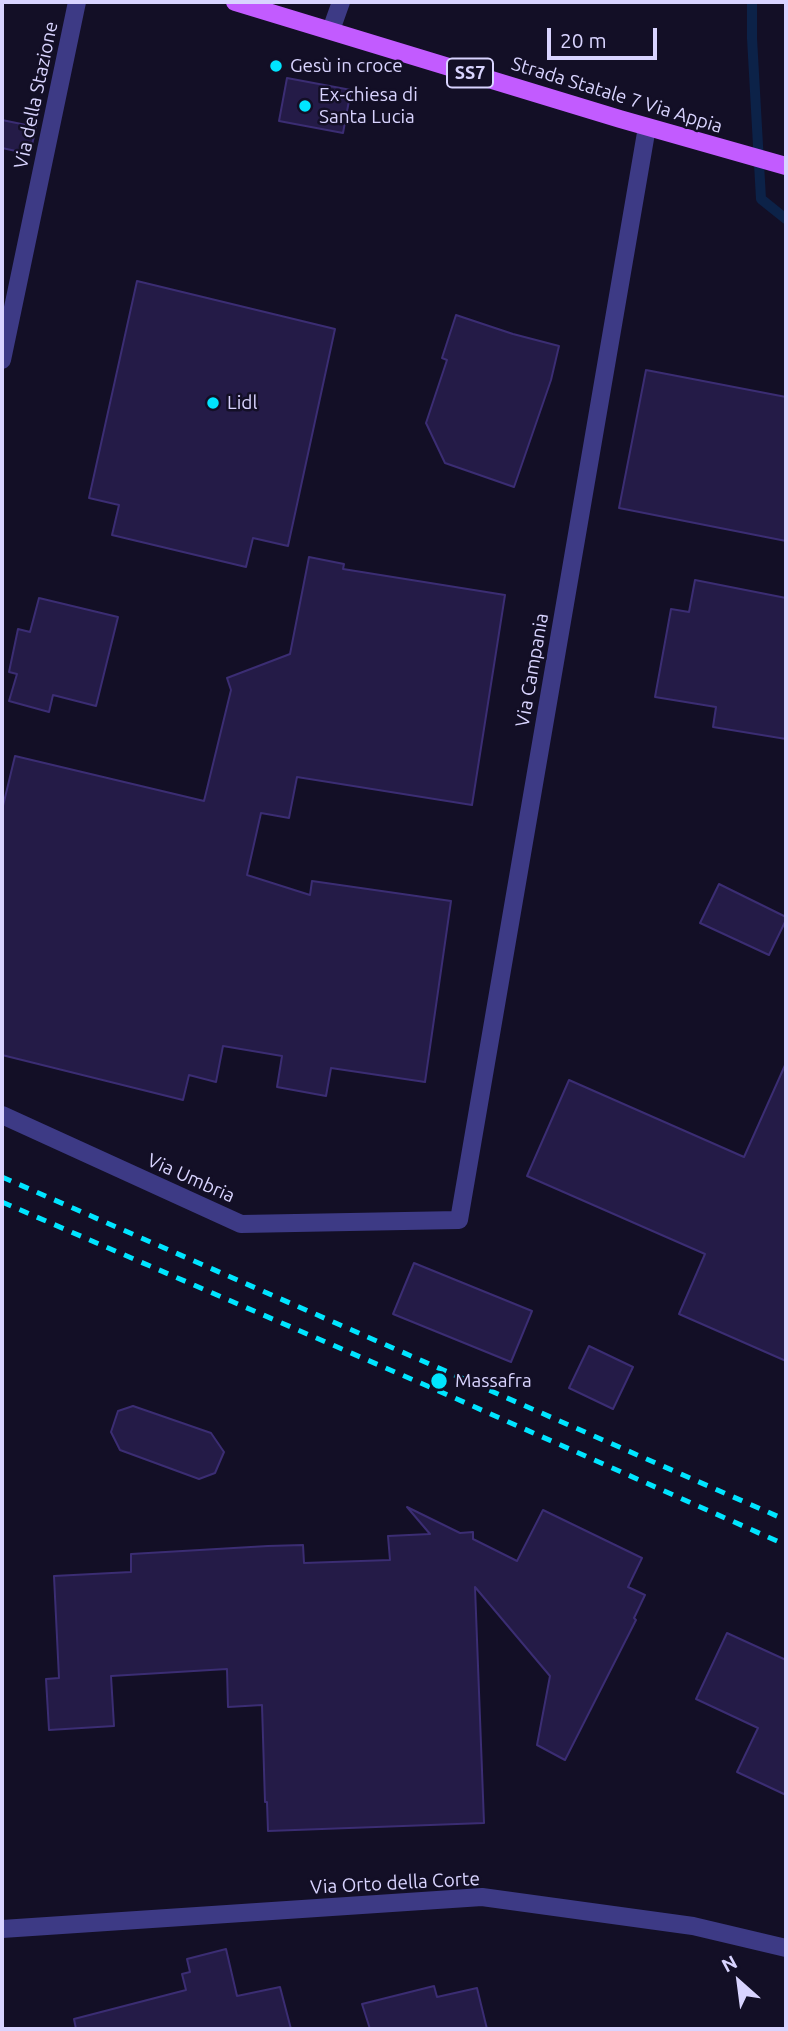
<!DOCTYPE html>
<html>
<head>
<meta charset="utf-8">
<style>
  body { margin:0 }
  #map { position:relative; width:788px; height:2031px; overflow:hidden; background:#130f26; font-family:Ubuntu,sans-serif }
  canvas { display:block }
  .frame { position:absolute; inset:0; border:4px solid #d9d4ff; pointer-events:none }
  .north { position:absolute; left:704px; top:1947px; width:70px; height:70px; -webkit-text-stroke:5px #130f26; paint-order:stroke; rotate:332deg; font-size:19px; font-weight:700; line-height:28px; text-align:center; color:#d9d4ff }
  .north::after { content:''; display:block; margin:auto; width:24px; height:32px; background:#d9d4ff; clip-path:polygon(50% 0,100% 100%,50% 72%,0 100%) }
  .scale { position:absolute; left:547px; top:28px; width:110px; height:32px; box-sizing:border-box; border:4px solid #d9d4ff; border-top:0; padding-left:9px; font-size:21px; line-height:24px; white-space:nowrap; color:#d9d4ff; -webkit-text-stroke:5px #130f26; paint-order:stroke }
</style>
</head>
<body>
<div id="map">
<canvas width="788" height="2031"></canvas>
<div class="frame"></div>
<div class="north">N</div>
<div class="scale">20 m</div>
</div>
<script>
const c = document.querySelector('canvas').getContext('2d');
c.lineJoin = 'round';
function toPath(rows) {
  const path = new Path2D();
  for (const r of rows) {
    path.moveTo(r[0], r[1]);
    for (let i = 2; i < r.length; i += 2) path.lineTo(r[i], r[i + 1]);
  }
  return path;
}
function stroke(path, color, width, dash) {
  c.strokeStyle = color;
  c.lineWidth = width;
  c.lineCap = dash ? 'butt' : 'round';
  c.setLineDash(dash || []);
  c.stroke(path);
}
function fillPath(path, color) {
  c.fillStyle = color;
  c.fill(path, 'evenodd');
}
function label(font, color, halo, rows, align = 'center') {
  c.font = font + ' Ubuntu,sans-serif';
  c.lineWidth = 5;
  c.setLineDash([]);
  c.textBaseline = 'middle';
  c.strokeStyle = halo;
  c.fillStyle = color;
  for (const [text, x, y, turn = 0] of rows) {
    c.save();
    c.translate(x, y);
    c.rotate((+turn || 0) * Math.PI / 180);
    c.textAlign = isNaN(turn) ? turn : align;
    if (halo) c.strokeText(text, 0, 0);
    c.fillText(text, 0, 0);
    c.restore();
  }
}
stroke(toPath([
  [752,2,752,38,761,199,786,219]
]), '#0c2248', 10);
const building = toPath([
  [287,78,351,90,343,133,279,121,287,78],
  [2,120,36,127,30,154,2,148,2,120],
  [137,281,335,329,288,546,253,538,246,567,112,535,119,505,89,498,137,281],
  [456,315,513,334,559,346,551,380,514,487,445,463,426,423,447,360,442,358,456,315],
  [646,370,786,397,786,541,619,508,646,370],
  [309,557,344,564,343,569,505,595,472,805,297,777,289,818,261,813,247,875,310,895,312,881,451,901,425,1082,331,1068,326,1096,277,1087,282,1056,223,1046,216,1082,189,1075,183,1100,2,1055,2,810,15,756,204,801,231,690,227,678,290,654,309,557],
  [695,580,786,598,786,739,713,727,716,707,655,697,671,609,689,612,695,580],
  [39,598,118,617,96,706,53,695,49,712,9,701,17,674,9,672,18,629,30,632,39,598],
  [719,884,786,917,786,920,769,955,700,923,719,884],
  [786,1063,786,1361,679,1314,705,1254,527,1176,569,1080,744,1157,786,1063],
  [414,1263,532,1311,511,1362,393,1314,414,1263],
  [589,1346,633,1367,613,1409,569,1388,589,1346],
  [133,1406,211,1433,224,1452,215,1473,199,1479,120,1450,111,1432,118,1411,133,1406],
  [407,1507,460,1533,473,1532,473,1539,517,1561,543,1510,642,1558,628,1587,645,1595,634,1618,636,1620,565,1760,537,1745,550,1676,475,1587,484,1823,268,1831,267,1802,265,1802,262,1705,228,1707,227,1669,111,1676,114,1726,49,1730,46,1679,59,1678,54,1576,131,1572,131,1554,268,1546,303,1545,304,1563,390,1560,388,1536,430,1534,407,1507],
  [727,1633,786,1660,786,1795,737,1772,758,1728,696,1699,727,1633],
  [226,1949,237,1996,280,1987,291,2029,76,2029,74,2019,186,1990,182,1974,190,1972,187,1959,226,1949],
  [434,1986,437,1997,477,1988,487,2029,370,2029,362,2004,434,1986]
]);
fillPath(building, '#241b47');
stroke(building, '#3b2d73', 2);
stroke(toPath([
  [331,30,341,2],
  [2,360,77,2],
  [2,1115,241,1224,459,1220,647,127],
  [2,1929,482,1897,693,1926,786,1948]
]), '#3d3a85', 18);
stroke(toPath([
  [235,2,620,119,786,166]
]), '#c25bff', 18);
stroke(toPath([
  [2,1177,786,1520],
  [2,1202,432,1388,786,1545]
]), '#00e5ff', 5, [10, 9]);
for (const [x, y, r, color] of [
  [276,66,7,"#00e5ff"],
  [305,106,7,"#00e5ff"],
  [213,403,7,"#00e5ff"],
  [439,1381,9,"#00e5ff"]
]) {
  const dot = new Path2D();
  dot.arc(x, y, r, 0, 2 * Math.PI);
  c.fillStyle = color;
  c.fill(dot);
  stroke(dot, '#130f26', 2.5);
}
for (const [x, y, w] of [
  [470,73,46]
]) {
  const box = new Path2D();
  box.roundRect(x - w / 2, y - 14.5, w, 29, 5);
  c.fillStyle = '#130f26';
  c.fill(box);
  stroke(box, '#d9d4ff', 2);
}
label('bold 18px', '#d9d4ff', null, [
  ["SS7",470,73]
]);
label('19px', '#d9d4ff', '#130f26', [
  ["Gesù in croce",290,66],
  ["Ex-chiesa di",319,95],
  ["Santa Lucia",319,117],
  ["Lidl",227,403],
  ["Massafra",455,1381]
], 'left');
label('19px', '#d9d4ff', '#130f26', [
  ["Via della Stazione",36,95,-78],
  ["Strada Statale 7 Via Appia",617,95,17],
  ["Via Campania",532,670,-80],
  ["Via Umbria",191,1178,24],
  ["Via Orto della Corte",395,1883,-3]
]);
</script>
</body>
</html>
